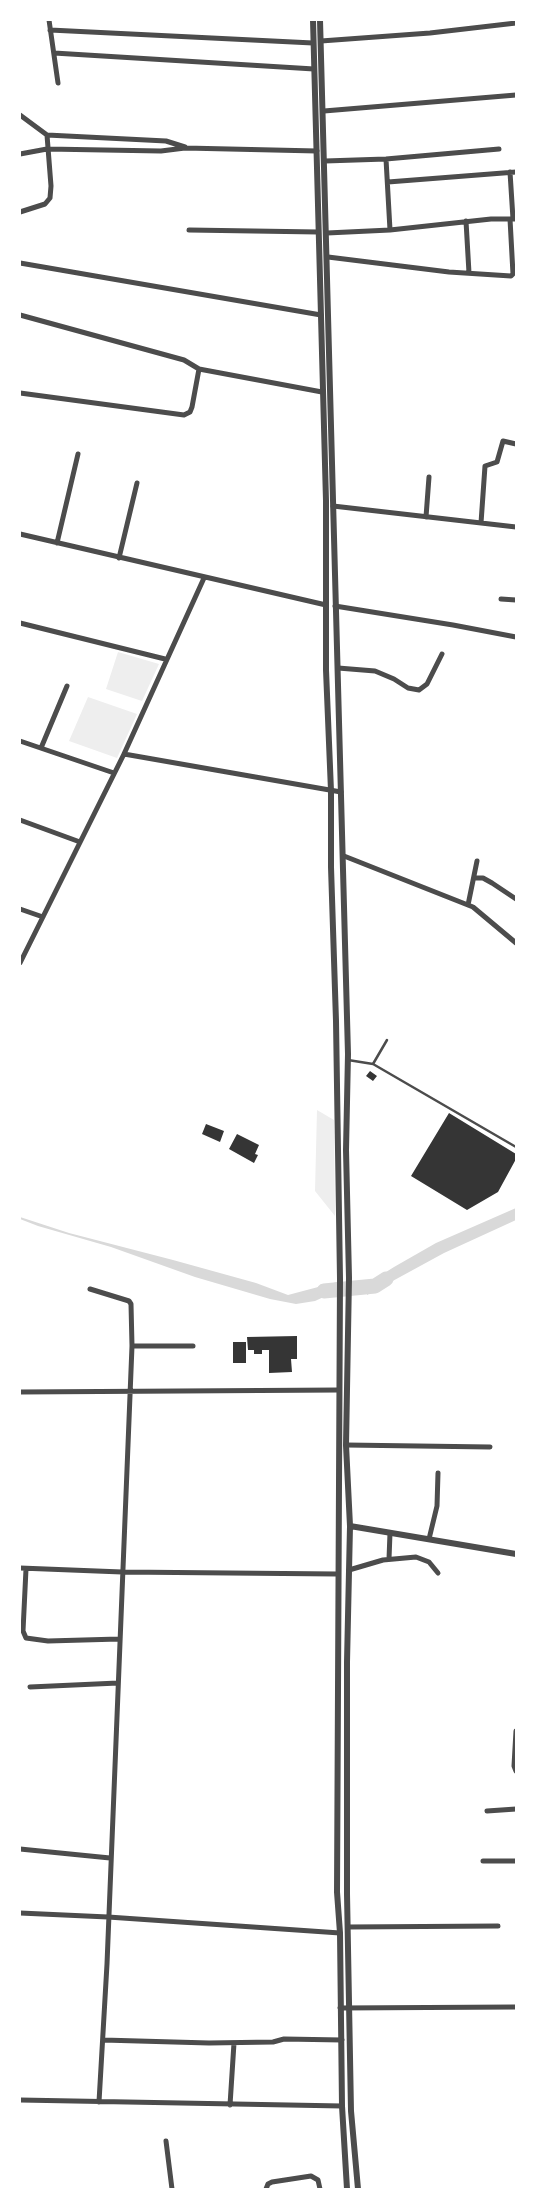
<!DOCTYPE html>
<html>
<head>
<meta charset="utf-8">
<style>
  body { margin:0 }
  #map { position:relative; width:536px; height:2209px; overflow:hidden; background:#fff; font-family:Signika,sans-serif }
  canvas { display:block }
  .frame { position:absolute; inset:0; border:21px solid #fff; pointer-events:none }
</style>
</head>
<body>
<div id="map">
<canvas width="536" height="2209"></canvas>
<div class="frame"></div>
</div>
<script>
const c = document.querySelector('canvas').getContext('2d');
c.lineJoin = 'round';
function fillPath(path, color) {
  c.fillStyle = color;
  c.fill(path, 'evenodd');
}
function toPath(rows) {
  const path = new Path2D();
  for (const r of rows) {
    path.moveTo(r[0], r[1]);
    for (let i = 2; i < r.length; i += 2) path.lineTo(r[i], r[i + 1]);
  }
  return path;
}
function stroke(path, color, width, dash) {
  c.strokeStyle = color;
  c.lineWidth = width;
  c.lineCap = dash ? 'butt' : 'round';
  c.setLineDash(dash || []);
  c.stroke(path);
}
fillPath(toPath([
  [118,652,159,664,142,701,106,689],
  [88,697,137,714,117,758,69,741],
  [317,1110,334,1120,335,1216,315,1191]
]), '#eee');
fillPath(toPath([
  [516,1208,516,1220,444,1253,367,1295,367,1284,394,1267,436,1243],
  [20,1217,69,1233,173,1260,256,1283,288,1295,337,1282,336,1295,328,1295,315,1301,296,1304,270,1299,195,1277,111,1247,38,1226,20,1219]
]), '#d9d9d9');
stroke(toPath([
  [324,1291,375,1286,386,1279]
]), '#d9d9d9', 15);
fillPath(toPath([
  [370,1071,377,1076,373,1081,366,1076],
  [449,1113,516,1154,516,1159,498,1192,467,1210,411,1176],
  [206,1124,224,1131,220,1142,202,1134],
  [237,1134,259,1145,255,1154,258,1155,254,1163,229,1149],
  [297,1336,297,1359,291,1359,292,1372,269,1373,269,1350,262,1350,262,1354,254,1354,254,1350,248,1350,247,1337],
  [233,1342,246,1342,246,1363,233,1363]
]), '#353535');
stroke(toPath([
  [348,1060,373,1064,516,1147],
  [373,1064,387,1040]
]), '#4c4c4c', 2.5);
stroke(toPath([
  [49,20,58,83],
  [50,30,313,43],
  [321,41,430,33,516,23],
  [54,53,314,69],
  [324,111,516,95],
  [20,115,47,135,166,141,185,147],
  [20,154,47,149,161,151,185,148,317,151],
  [386,159,390,230],
  [325,161,386,159,499,149],
  [510,172,513,219],
  [388,182,516,172],
  [20,212,45,204,50,198,51,186,47,135],
  [466,221,469,273],
  [189,230,318,232],
  [327,233,390,230,491,219,516,219],
  [328,257,449,272,511,276,513,274,510,219],
  [20,263,321,315],
  [20,315,184,360,199,369,322,392],
  [20,393,184,415,190,412,192,407,199,369],
  [333,506,516,527],
  [426,517,429,477],
  [481,523,485,466,497,462,503,441,516,444],
  [20,534,326,605],
  [57,543,78,454],
  [119,558,137,483],
  [501,599,516,600],
  [335,606,453,625,516,637],
  [20,623,165,659],
  [338,668,375,671,394,679,408,688,419,690,427,684,442,654],
  [20,741,114,773],
  [41,748,67,686],
  [124,754,204,578],
  [20,820,80,842],
  [344,856,473,907,516,943],
  [474,878,483,878,492,883,516,899],
  [468,905,477,861],
  [20,909,43,917],
  [20,963,124,754,341,792],
  [90,1289,129,1301,131,1304,132,1346,107,1964,99,2102],
  [132,1346,193,1346],
  [20,1392,339,1390],
  [346,1445,490,1447],
  [429,1539,437,1506,438,1473],
  [389,1559,390,1533],
  [20,1568,122,1572,337,1574],
  [26,1569,23,1631,26,1638,48,1641,119,1639],
  [349,1570,383,1560,416,1557,429,1562,438,1573],
  [30,1687,118,1683],
  [516,1731,514,1766,516,1771],
  [487,1811,516,1809],
  [20,1849,110,1858],
  [483,1861,516,1861],
  [20,1913,108,1917,340,1933],
  [348,1927,498,1926],
  [340,2008,515,2007],
  [103,2040,209,2043,273,2042,284,2039,342,2040],
  [20,2100,342,2106],
  [230,2105,234,2043],
  [166,2141,172,2189],
  [266,2189,268,2184,272,2182,311,2176,318,2180,320,2189]
]), '#4c4c4c', 5);
stroke(toPath([
  [313,20,326,501,326,670,331,791,331,867,336,1021,340,1279,337,1892,340,1933,342,2106,347,2189],
  [320,20,348,1054,346,1150,349,1278,346,1445,350,1526,347,1662,347,1894,351,2111,358,2189],
  [350,1526,516,1554]
]), '#4c4c4c', 6);
</script>
</body>
</html>
